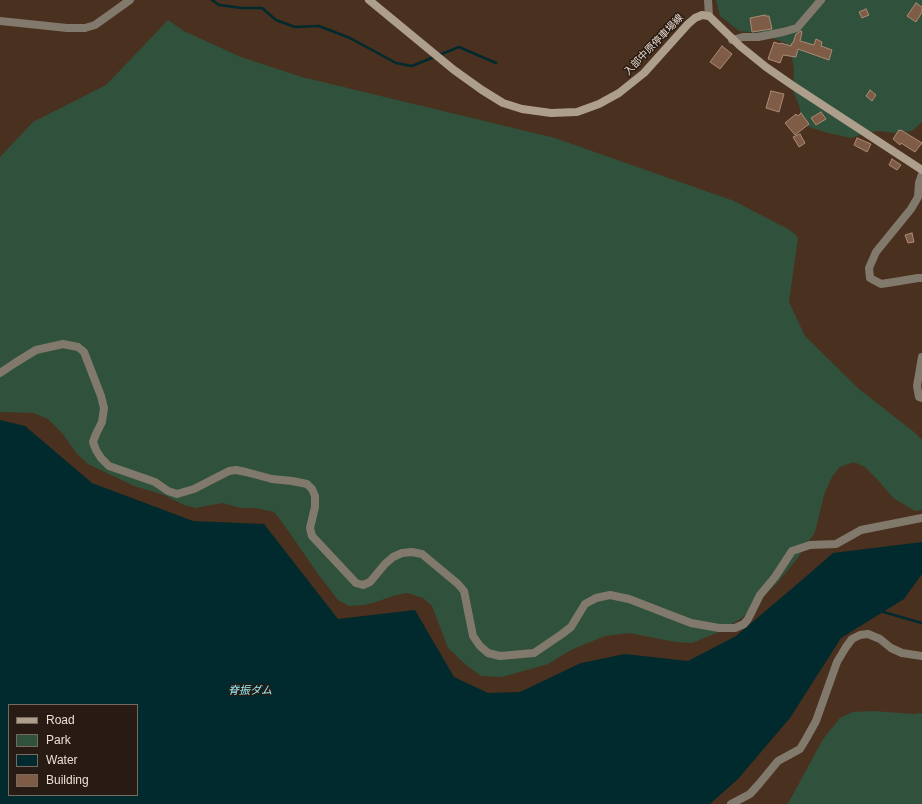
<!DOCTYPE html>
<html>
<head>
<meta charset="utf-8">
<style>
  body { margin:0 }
  #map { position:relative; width:922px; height:804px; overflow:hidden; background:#4a301e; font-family:Helvetica,sans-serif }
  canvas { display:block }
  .legend { position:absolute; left:8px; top:704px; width:130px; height:92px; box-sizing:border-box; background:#271b13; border:1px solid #77695f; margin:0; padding:5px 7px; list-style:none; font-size:12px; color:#eeddd2 }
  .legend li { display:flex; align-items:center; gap:8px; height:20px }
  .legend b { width:20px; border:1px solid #77695f }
</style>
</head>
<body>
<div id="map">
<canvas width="922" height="804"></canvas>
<ul class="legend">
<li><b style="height:5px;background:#ad9f8b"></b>Road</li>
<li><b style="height:11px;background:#30513b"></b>Park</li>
<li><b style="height:11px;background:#002a2e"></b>Water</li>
<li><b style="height:11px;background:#7f5c46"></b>Building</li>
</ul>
</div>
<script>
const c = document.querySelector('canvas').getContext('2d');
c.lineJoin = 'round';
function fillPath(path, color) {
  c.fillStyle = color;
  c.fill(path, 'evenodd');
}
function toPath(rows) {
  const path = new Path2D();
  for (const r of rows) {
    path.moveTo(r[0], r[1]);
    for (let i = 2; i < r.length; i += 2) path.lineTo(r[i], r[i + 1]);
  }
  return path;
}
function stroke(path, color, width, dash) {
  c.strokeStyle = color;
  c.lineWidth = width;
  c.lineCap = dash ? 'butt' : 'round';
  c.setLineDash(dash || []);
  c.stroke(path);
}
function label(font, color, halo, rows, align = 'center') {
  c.font = font + ' Helvetica,"Noto Sans JP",sans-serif';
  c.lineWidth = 3;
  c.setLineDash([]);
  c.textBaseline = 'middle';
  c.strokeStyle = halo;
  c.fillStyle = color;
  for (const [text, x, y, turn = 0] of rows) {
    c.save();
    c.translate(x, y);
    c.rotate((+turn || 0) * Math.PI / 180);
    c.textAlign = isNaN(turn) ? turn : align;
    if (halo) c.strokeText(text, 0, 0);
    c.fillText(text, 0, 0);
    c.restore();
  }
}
fillPath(toPath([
  [716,0,922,0,922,122,912,131,895,133,879,131,866,133,851,138,828,133,809,127,802,120,799,105,793,91,794,68,790,49,786,43,758,33,739,31,720,16],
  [168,20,184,31,241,57,302,77,555,138,734,201,788,229,795,234,798,238,789,302,805,336,859,389,914,432,922,440,922,510,915,511,893,498,878,480,865,467,854,462,840,467,832,477,824,495,815,532,797,559,778,582,742,618,719,632,692,643,675,642,629,633,605,636,571,650,548,664,502,677,481,676,466,665,448,648,432,606,423,598,407,593,393,596,373,603,363,605,349,606,338,600,318,574,282,522,274,512,256,508,241,508,222,503,196,508,184,505,164,495,134,486,88,464,77,454,62,433,48,419,33,413,0,412,0,157,33,122,106,85],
  [874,711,914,714,922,713,922,804,787,804,790,800,823,739,840,718,853,712]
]), '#30513b');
fillPath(toPath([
  [0,420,25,426,92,483,193,521,264,524,338,619,415,610,454,677,488,693,520,692,581,663,625,654,688,661,736,636,802,580,833,553,922,542,922,574,904,599,841,638,790,718,738,779,710,804,0,804],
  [9,705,137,705,137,795,9,795]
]), '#002a2e');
stroke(toPath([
  [212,0,219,5,242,8,262,8,276,20,295,27,319,26,350,38,396,63,412,66,434,57],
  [439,55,459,47,496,63],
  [880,611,922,623]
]), '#002a2e', 2.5);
const building = toPath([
  [916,3,922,7,922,12,916,22,907,16,916,3],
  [866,9,869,15,862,18,859,12,866,9],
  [765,15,765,16,769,16,772,29,752,32,750,18,765,15],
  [801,31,802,32,800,41,814,45,816,39,822,42,821,46,832,50,829,60,798,49,796,57,783,55,780,63,768,59,774,42,780,44,781,43,791,46,792,43,793,43,796,34,801,31],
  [722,46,732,54,720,69,710,62,722,46],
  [870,90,876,95,872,101,866,96,870,90],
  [771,91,784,94,779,112,766,108,771,91],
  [821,112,826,119,816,125,811,118,821,112],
  [801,113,809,124,795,135,785,123,796,114,798,116,801,113],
  [899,130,900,131,901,130,922,143,915,152,901,143,900,145,893,139,899,130],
  [800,134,805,143,799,147,793,137,800,134],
  [857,138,871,144,867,152,854,145,857,138],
  [892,159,901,165,897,170,889,165,892,159],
  [912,233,914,242,908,243,905,235,912,233]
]);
fillPath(building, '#7f5c46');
stroke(building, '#ab8b77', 1);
stroke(toPath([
  [708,0,709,16],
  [732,40,743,37,758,37,783,32,797,28,821,0],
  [922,174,919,183,918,197,911,209,876,252,869,268,870,278,881,284,894,282,918,278,922,278],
  [922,357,917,386,919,397,922,398],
  [0,373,15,363,36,350,63,344,78,347,84,352,101,396,104,408,102,422,96,434,93,442,96,450,101,458,109,466,155,482,168,491,177,494,194,489,229,471,236,470,246,472,272,479,292,481,307,484,312,489,315,496,315,507,310,528,312,536,356,583,363,585,370,582,385,564,393,557,402,553,412,552,422,554,458,584,464,591,473,636,480,646,488,653,500,656,534,653,562,634,571,627,585,604,596,598,610,595,629,599,691,623,719,628,735,628,744,624,748,619,760,595,775,577,792,551,810,545,836,544,861,530,922,518],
  [731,804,750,794,759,784,778,761,800,749,806,739,816,721,837,662,846,647,852,639,860,635,868,634,880,639,891,648,902,653,922,656]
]), '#82796d', 8);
stroke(toPath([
  [0,21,67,28,85,28,95,25,130,0]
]), '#82796d', 8);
stroke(toPath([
  [369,0,454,70,482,90,503,103,522,109,551,113,577,112,599,104,619,93,644,73,688,24,695,18,702,15,709,16,740,46,766,67,792,85,922,170]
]), '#ad9f8b', 8);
label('10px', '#eeddd2', '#271b13', [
  ["入部中原停車場線",654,45,-46]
]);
label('italic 11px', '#94edf7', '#271b13', [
  ["脊振ダム",250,691]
]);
</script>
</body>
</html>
